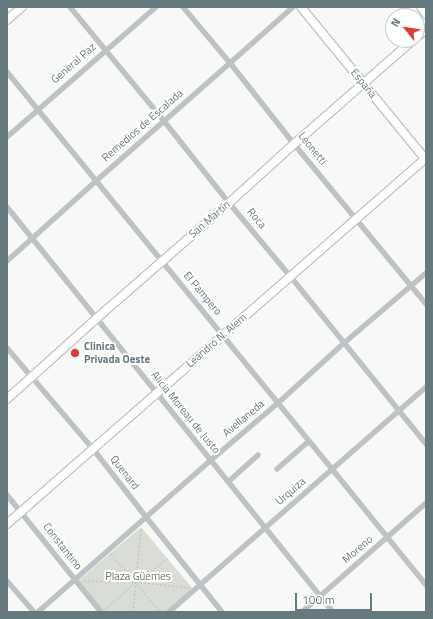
<!DOCTYPE html>
<html>
<head>
<meta charset="utf-8">
<style>
  body { margin:0 }
  #map { position:relative; width:433px; height:619px; overflow:hidden; background:#f8f8f6; font-family:"Titillium Web",sans-serif }
  canvas { display:block }
  .frame { position:absolute; inset:0; border:8px solid #66797f; pointer-events:none }
  .north { position:absolute; left:385px; top:8px; width:40px; height:40px; box-sizing:border-box; background:#fff; border:1px solid #c2c9cc; border-radius:50%; rotate:300deg; font-size:11px; font-weight:700; line-height:16px; text-align:center; color:#66797f }
  .north::after { content:''; display:block; margin:auto; width:14px; height:18px; background:#d64038; clip-path:polygon(50% 0,100% 100%,50% 72%,0 100%) }
  .scale { position:absolute; left:295px; top:593px; width:77px; height:18px; box-sizing:border-box; border:2px solid #66797f; border-top:0; padding-left:5px; font-size:12px; line-height:14px; white-space:nowrap; color:#66797f; -webkit-text-stroke:3px #fff; paint-order:stroke }
</style>
</head>
<body>
<div id="map">
<canvas width="433" height="619"></canvas>
<div class="frame"></div>
<div class="north">N</div>
<div class="scale">100 m</div>
</div>
<script>
const c = document.querySelector('canvas').getContext('2d');
c.lineJoin = 'round';
function fillPath(path, color) {
  c.fillStyle = color;
  c.fill(path, 'evenodd');
}
function toPath(rows) {
  const path = new Path2D();
  for (const r of rows) {
    path.moveTo(r[0], r[1]);
    for (let i = 2; i < r.length; i += 2) path.lineTo(r[i], r[i + 1]);
  }
  return path;
}
function stroke(path, color, width, dash) {
  c.strokeStyle = color;
  c.lineWidth = width;
  c.lineCap = dash ? 'butt' : 'round';
  c.setLineDash(dash || []);
  c.stroke(path);
}
function label(font, color, halo, rows, align = 'center') {
  c.font = font + ' "Titillium Web",sans-serif';
  c.lineWidth = 4;
  c.setLineDash([]);
  c.textBaseline = 'middle';
  c.strokeStyle = halo;
  c.fillStyle = color;
  for (const [text, x, y, turn = 0] of rows) {
    c.save();
    c.translate(x, y);
    c.rotate((+turn || 0) * Math.PI / 180);
    c.textAlign = isNaN(turn) ? turn : align;
    if (halo) c.strokeText(text, 0, 0);
    c.fillText(text, 0, 0);
    c.restore();
  }
}
fillPath(toPath([
  [141,527,193,589,166,612,104,612,78,581]
]), '#d9ddd6');
const secondary = toPath([
  [301,7,426,160],
  [421,7,426,14],
  [7,20,22,7],
  [417,37,426,29],
  [7,399,97,318,229,203,294,144,413,40],
  [7,524,426,158]
]);
stroke(secondary, '#b0b8ba', 10);
stroke(toPath([
  [111,554,160,612],
  [84,581,136,582,189,588],
  [105,610,136,582,168,559],
  [133,612,141,529]
]), '#b8bcbe', 1, [2, 2]);
stroke(toPath([
  [70,7,164,121,229,203,290,276,426,444],
  [183,7,230,63,294,144,426,304],
  [7,72,332,469,426,585],
  [7,137,156,7],
  [7,207,333,612],
  [7,261,96,181,230,63,293,7],
  [7,348,93,449,146,517,222,612],
  [277,469,309,441],
  [228,482,258,455],
  [7,495,101,612],
  [7,581,34,612],
  [38,612,211,460,278,403,344,343,426,273],
  [169,612,426,387],
  [302,612,426,503]
]), '#bdc3c5', 5.5);
stroke(secondary, '#fff', 8);
for (const [x, y, r, color] of [
  [75,353,5,"#d64038"]
]) {
  const dot = new Path2D();
  dot.arc(x, y, r, 0, 2 * Math.PI);
  c.fillStyle = color;
  c.fill(dot);
  stroke(dot, '#fff', 1.5);
}
label('11px', '#66797f', '#fff', [
  ["General Paz",74,64,-41],
  ["España",363,84,51],
  ["Remedios de Escalada",143,126,-41],
  ["Leonetti",312,149,51],
  ["Roca",256,219,50],
  ["San Martín",210,220,-41],
  ["El Pampero",202,294,50],
  ["Leandro N. Alem",217,341,-41],
  ["Alicia Moreau de Justo",185,413,51],
  ["Avellaneda",244,419,-40],
  ["Quenard",124,473,52],
  ["Urquiza",291,492,-41],
  ["Constantino",62,547,52],
  ["Moreno",358,550,-41]
]);
label('bold 11px', '#66797f', '#fff', [
  ["Clinica",84,347],
  ["Privada Oeste",84,360]
], 'left');
label('11px', '#6b7764', '#fff', [
  ["Plaza Güemes",138,577]
]);
</script>
</body>
</html>
